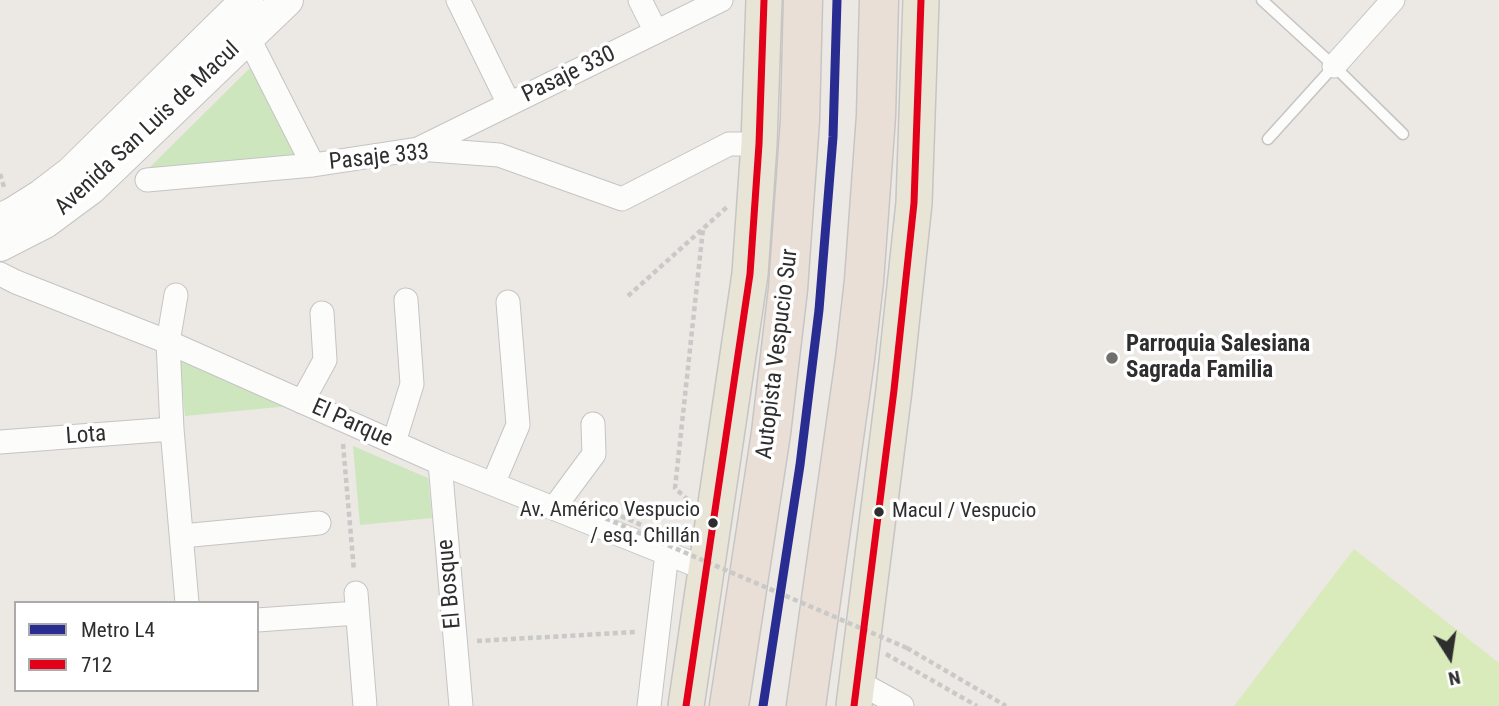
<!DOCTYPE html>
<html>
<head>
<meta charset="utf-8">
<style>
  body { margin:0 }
  #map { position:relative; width:1499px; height:706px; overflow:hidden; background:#ece8e4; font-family:"Roboto Condensed",sans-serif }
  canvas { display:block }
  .legend { position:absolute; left:14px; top:601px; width:245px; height:91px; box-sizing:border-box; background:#fff; border:2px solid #ababab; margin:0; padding:9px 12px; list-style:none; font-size:21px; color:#2e2e2e }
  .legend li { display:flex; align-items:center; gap:14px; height:35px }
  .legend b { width:35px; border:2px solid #ababab }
  .north { position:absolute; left:1415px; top:622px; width:70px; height:70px; -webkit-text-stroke:5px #fff; paint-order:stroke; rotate:168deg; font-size:19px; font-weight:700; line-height:28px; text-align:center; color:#2e2e2e }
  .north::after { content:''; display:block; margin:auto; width:24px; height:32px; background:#2e2e2e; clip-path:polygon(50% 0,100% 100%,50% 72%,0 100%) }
</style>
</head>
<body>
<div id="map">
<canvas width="1499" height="706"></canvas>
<ul class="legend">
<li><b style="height:9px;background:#292d91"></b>Metro L4</li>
<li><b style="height:9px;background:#e2001a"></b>712</li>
</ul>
<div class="north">N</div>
</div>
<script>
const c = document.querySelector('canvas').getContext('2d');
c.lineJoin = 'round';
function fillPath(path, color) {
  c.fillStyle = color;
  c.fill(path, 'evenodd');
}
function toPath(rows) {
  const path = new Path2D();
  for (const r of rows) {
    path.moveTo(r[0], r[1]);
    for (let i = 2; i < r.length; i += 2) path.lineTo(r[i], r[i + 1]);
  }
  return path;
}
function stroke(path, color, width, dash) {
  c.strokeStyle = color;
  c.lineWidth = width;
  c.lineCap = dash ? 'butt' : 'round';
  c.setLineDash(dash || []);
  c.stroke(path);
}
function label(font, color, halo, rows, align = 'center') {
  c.font = font + ' "Roboto Condensed",sans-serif';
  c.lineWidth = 7;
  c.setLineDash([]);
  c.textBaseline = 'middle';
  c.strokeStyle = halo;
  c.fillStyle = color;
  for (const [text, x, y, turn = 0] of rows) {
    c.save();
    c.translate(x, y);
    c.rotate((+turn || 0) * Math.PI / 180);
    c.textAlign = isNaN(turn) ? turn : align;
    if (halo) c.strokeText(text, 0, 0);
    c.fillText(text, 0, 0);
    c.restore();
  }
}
fillPath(toPath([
  [250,68,300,155,148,169],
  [179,356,289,406,185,416],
  [353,446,428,478,432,518,360,525]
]), '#cee6be');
fillPath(toPath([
  [1354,549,1499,663,1499,706,1234,706]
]), '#d9eabb');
const lane = toPath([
  [1262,0,1334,66,1403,134],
  [1268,139,1334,66]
]);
const street = toPath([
  [458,0,509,104],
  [640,0,656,32],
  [248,37,313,165],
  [1334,66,1393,0],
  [420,148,721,0],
  [147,180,313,165,418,149,499,155,622,199,729,144,759,144],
  [0,274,16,282,168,342,440,463,706,569],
  [176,295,168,342,172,429,187,603],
  [302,402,325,360,322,313],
  [0,442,172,429],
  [394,442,412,384,406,300],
  [440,463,461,706],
  [493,484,518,425,508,302],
  [554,508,594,454,593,424],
  [182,536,319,523],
  [356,593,365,706],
  [257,620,357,613],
  [858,682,902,706],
  [649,706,667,553]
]);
const secondary = toPath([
  [0,220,14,213,41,196,71,173,247,0],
  [0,245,45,222,91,188,287,0]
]);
const primary = toPath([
  [686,706,750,274,759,144,764,0],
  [854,706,894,390,914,203,921,0]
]);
const highway = toPath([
  [729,706,771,433,788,289,800,120,803,0],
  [806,706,855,359,864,281,876,116,879,0]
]);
stroke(lane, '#c5c4c5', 13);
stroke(street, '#c5c4c5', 25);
stroke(secondary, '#c5c4c5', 34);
stroke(primary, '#c6c5c4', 38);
stroke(highway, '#c6c5c4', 41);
stroke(toPath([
  [0,174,5,190],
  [628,296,727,207],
  [343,444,354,571],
  [688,500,675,488,703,229],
  [477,641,636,632],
  [907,648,1006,706],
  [886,654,977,706]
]), '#c9c9c8', 4.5, [5, 3.5]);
stroke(lane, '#fcfcfb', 10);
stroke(street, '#fcfcfb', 23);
stroke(secondary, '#fcfcfb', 32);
stroke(primary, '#e8e4d6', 35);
stroke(highway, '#eadfd6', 38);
stroke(toPath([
  [680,542,582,499,579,507,907,648]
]), '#c9c9c8', 4.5, [5, 3.5]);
stroke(toPath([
  [686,706,750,274,759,144,764,0],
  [854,706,894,390,914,203,921,0]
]), '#e2001a', 7);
stroke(toPath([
  [763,706,800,465,819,310,833,137,837,0]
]), '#292d91', 9);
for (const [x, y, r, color] of [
  [1112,358,7,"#706f6e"],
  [879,512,6,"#2e2e2e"],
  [713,523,6,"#2e2e2e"]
]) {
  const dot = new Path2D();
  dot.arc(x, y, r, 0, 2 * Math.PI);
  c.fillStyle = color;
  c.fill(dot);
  stroke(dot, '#fff', 2.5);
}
label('21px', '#2e2e2e', '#fff', [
  ["Av. Américo Vespucio",700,511],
  ["/ esq. Chillán",700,537],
  ["Macul / Vespucio",892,512,"left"]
], 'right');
label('23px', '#2e2e2e', '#fff', [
  ["Pasaje 330",569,75,-26],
  ["Avenida San Luis de Macul",148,129,-43],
  ["Pasaje 333",379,158,-6],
  ["Autopista Vespucio Sur",778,354,-83],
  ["El Parque",352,424,24],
  ["Lota",86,436,-4],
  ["El Bosque",450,584,-95]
]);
label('bold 23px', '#2e2e2e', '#fff', [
  ["Parroquia Salesiana",1126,345],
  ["Sagrada Familia",1126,371]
], 'left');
</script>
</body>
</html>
